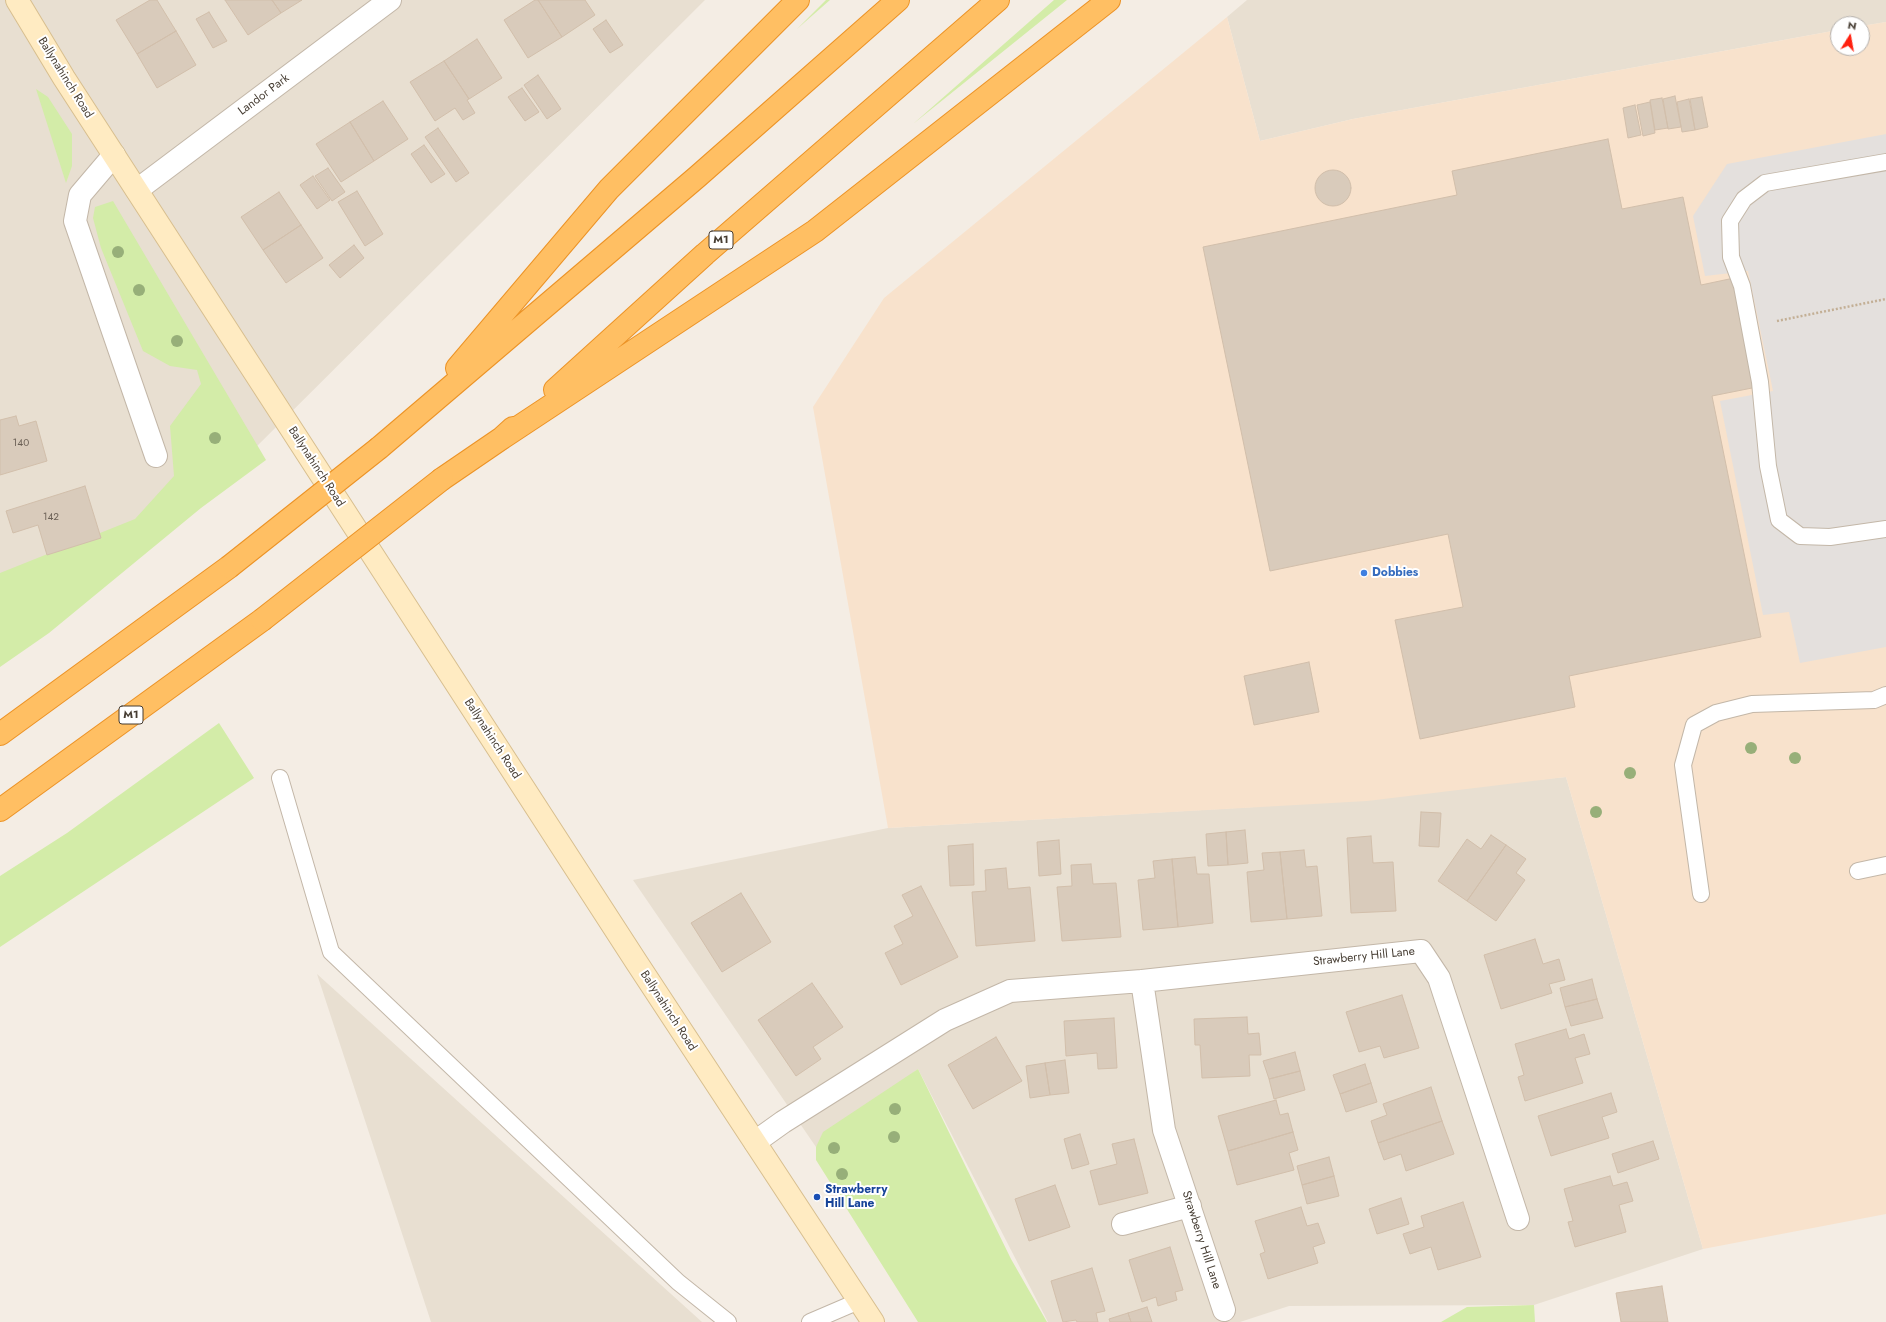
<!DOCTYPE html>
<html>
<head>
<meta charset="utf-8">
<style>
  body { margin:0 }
  #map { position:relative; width:1886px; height:1322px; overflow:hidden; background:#f4ede4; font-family:Jost,sans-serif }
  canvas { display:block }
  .north { position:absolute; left:1830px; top:16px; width:40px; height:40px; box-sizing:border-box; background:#fff; border:1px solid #b5b1ad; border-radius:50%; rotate:11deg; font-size:11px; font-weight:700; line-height:16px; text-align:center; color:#463d33 }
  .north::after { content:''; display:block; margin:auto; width:14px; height:18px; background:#ff200f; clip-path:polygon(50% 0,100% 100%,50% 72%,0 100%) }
</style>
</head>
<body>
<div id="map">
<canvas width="1886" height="1322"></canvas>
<div class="north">N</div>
</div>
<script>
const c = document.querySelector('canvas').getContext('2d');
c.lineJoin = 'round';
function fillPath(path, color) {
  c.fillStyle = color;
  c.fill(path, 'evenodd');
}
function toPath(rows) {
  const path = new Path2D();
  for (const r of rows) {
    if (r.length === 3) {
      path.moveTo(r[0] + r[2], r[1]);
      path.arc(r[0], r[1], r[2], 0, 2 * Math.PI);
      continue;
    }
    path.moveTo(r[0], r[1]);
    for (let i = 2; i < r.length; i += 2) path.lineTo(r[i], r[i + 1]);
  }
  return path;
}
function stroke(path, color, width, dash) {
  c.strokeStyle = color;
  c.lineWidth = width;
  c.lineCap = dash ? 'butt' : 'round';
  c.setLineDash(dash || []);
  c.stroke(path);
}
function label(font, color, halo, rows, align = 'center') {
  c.font = font + ' Jost,sans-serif';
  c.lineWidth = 4;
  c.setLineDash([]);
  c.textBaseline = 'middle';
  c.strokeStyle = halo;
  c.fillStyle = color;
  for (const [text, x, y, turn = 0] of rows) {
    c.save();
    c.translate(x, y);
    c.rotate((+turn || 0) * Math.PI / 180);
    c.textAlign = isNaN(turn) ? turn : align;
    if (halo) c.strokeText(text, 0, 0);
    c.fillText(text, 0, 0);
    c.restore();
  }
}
fillPath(toPath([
  [0,0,705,0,240,463,0,629],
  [1247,0,1886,0,1886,22,1862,26,1862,24,1838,24,1838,30,1353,119,1260,141,1227,17],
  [1566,777,1703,1249,1534,1305,1289,1306,1240,1322,1048,1322,918,1069,816,1147,633,880,888,828,1254,807],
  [317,974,702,1322,431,1322]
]), '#e8dfd1');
fillPath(toPath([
  [1227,17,1260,141,1353,119,1838,30,1838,48,1862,48,1862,26,1886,22,1886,1214,1703,1249,1566,777,1367,801,888,828,813,407,884,298]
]), '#f8e2cc');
fillPath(toPath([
  [826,0,830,0,797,29],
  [1054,0,1067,0,913,124],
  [36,89,48,97,72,134,72,166,66,183],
  [113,201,266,460,201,508,49,633,0,667,0,573,135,519,174,476,170,426,201,384,197,370,170,366,143,351,101,248,93,218,95,207],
  [219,723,254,778,0,947,0,876,67,833],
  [918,1069,1011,1259,1047,1322,918,1322,816,1160,816,1147,823,1132],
  [1534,1305,1535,1322,1441,1322,1467,1307]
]), '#d3eca8');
fillPath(toPath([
  [1886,134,1886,647,1800,663,1789,612,1763,615,1720,401,1773,391,1748,271,1705,276,1693,216,1727,164]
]), '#e4e0dd');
const building = toPath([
  [150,0,157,0,176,31,137,54,116,20,150,0],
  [225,0,272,0,281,13,248,35,225,0],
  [272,0,302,0,281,13,272,0],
  [535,0,538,0,562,37,528,58,504,20,535,0],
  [538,0,585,0,595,15,562,37,538,0],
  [209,12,227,41,213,48,196,19,209,12],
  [606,20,623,45,610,53,593,29,606,20],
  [176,31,196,65,157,88,137,54,176,31],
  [477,39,502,78,469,99,444,61,477,39],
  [444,61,469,99,467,100,475,113,463,120,455,108,435,121,410,82,444,61],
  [538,75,561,109,547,119,524,85,538,75],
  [522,88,539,112,525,121,508,97,522,88],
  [1675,96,1681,127,1668,129,1663,99,1675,96],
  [1702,97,1708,127,1695,130,1690,99,1702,97],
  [1662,98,1668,128,1655,130,1650,100,1662,98],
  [1689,99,1695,130,1682,132,1677,102,1689,99],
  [383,101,408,139,374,161,350,122,383,101],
  [1650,102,1655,133,1643,136,1637,105,1650,102],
  [1635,105,1641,135,1628,138,1623,108,1635,105],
  [350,122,374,161,341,182,316,144,350,122],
  [438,128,469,173,456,182,425,137,438,128],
  [1608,139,1622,209,1683,197,1701,285,1734,278,1757,387,1712,396,1761,637,1569,676,1575,707,1420,739,1395,620,1463,607,1448,534,1270,571,1203,247,1457,195,1452,171,1608,139],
  [424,145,445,174,431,183,411,154,424,145],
  [328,168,345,192,332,201,315,176,328,168],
  [1333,188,18],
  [313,176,330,200,317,209,300,185,313,176],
  [357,191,383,234,365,246,338,202,357,191],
  [279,192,301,225,263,250,241,217,279,192],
  [301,225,323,258,286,283,263,250,301,225],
  [354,245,364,258,340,278,329,265,354,245],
  [16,416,19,426,36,421,47,461,0,475,0,420,16,416],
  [85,486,101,538,47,555,38,525,13,533,6,511,85,486],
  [1309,662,1319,712,1254,725,1244,676,1309,662],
  [1421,812,1441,813,1439,847,1419,846,1421,812],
  [1245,830,1248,863,1228,865,1226,832,1245,830],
  [1226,832,1228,865,1208,866,1206,834,1226,832],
  [1491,835,1506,845,1467,901,1438,881,1467,839,1481,849,1491,835],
  [1371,836,1373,863,1393,862,1396,911,1351,913,1347,838,1371,836],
  [1059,840,1061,874,1039,876,1037,842,1059,840],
  [973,844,974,885,950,886,948,846,973,844],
  [1506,845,1526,859,1516,873,1525,880,1496,921,1467,901,1506,845],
  [1304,850,1306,867,1317,866,1322,916,1287,919,1280,852,1304,850],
  [1280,852,1287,919,1251,922,1247,872,1264,870,1262,853,1280,852],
  [1195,857,1197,874,1209,874,1213,923,1178,927,1172,859,1195,857],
  [1172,859,1178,927,1143,930,1138,880,1155,878,1153,861,1172,859],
  [1091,864,1093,884,1116,883,1121,937,1062,941,1057,887,1072,886,1071,865,1091,864],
  [1006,868,1008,889,1030,887,1035,941,976,946,972,892,986,891,985,870,1006,868],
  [921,886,958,957,901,985,885,953,903,944,894,926,913,916,902,895,921,886],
  [741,893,771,942,722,972,691,923,741,893],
  [1535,939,1543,964,1559,959,1565,980,1549,984,1552,993,1501,1009,1484,955,1535,939],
  [1592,979,1597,999,1565,1007,1560,988,1592,979],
  [812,983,843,1027,813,1047,821,1059,796,1076,758,1020,812,983],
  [1402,995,1419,1048,1384,1058,1380,1046,1359,1052,1346,1012,1402,995],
  [1597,999,1603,1018,1571,1026,1565,1007,1597,999],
  [1247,1017,1248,1034,1259,1033,1261,1055,1249,1055,1250,1076,1202,1078,1200,1045,1195,1045,1194,1019,1247,1017],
  [1114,1018,1117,1068,1098,1069,1097,1053,1066,1056,1064,1021,1114,1018],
  [1566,1029,1569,1039,1584,1034,1590,1054,1575,1058,1583,1083,1525,1101,1518,1077,1524,1075,1515,1044,1566,1029],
  [996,1037,1022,1081,973,1109,948,1065,996,1037],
  [1295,1052,1300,1071,1269,1079,1263,1061,1295,1052],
  [1065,1060,1069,1093,1050,1095,1045,1063,1065,1060],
  [1045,1063,1050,1095,1030,1098,1026,1066,1045,1063],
  [1365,1064,1371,1083,1340,1094,1333,1075,1365,1064],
  [1300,1071,1305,1090,1274,1099,1269,1079,1300,1071],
  [1371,1083,1377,1102,1346,1112,1340,1094,1371,1083],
  [1431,1087,1442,1121,1378,1143,1371,1121,1387,1115,1383,1104,1431,1087],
  [1611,1093,1617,1112,1602,1117,1609,1138,1551,1156,1538,1116,1611,1093],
  [1276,1100,1280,1115,1288,1113,1293,1132,1228,1151,1218,1116,1276,1100],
  [1442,1121,1454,1154,1406,1171,1401,1154,1384,1160,1378,1143,1442,1121],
  [1293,1132,1298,1150,1289,1153,1294,1170,1237,1185,1228,1151,1293,1132],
  [1080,1134,1089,1164,1072,1169,1064,1139,1080,1134],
  [1134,1139,1148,1193,1099,1205,1090,1171,1117,1164,1112,1144,1134,1139],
  [1653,1141,1659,1159,1618,1173,1612,1154,1653,1141],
  [1329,1157,1334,1176,1302,1185,1297,1166,1329,1157],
  [1334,1176,1339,1196,1307,1204,1302,1185,1334,1176],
  [1610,1176,1613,1186,1627,1182,1633,1201,1619,1205,1626,1232,1575,1247,1568,1222,1573,1221,1564,1189,1610,1176],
  [1055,1185,1070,1227,1029,1241,1015,1199,1055,1185],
  [1401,1198,1409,1224,1377,1234,1369,1209,1401,1198],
  [1463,1202,1481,1257,1438,1270,1431,1247,1410,1254,1403,1234,1424,1227,1421,1216,1463,1202],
  [1301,1207,1307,1226,1318,1223,1325,1243,1313,1247,1318,1263,1268,1279,1260,1254,1265,1252,1255,1221,1301,1207],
  [1170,1247,1183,1290,1175,1292,1177,1300,1158,1306,1156,1297,1142,1302,1129,1260,1170,1247],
  [1092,1268,1105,1311,1096,1313,1098,1322,1077,1322,1076,1320,1063,1322,1051,1281,1092,1268],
  [1662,1286,1668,1322,1621,1322,1616,1293,1662,1286],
  [1147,1307,1152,1322,1131,1322,1128,1313,1147,1307],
  [1128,1313,1131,1322,1110,1322,1109,1319,1128,1313]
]);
fillPath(building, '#d9cbbb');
stroke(building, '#d2bfab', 1);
const lane = toPath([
  [1886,162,1765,183,1744,199,1730,221,1731,257,1742,286,1760,382,1768,466,1779,520,1800,536,1830,537,1886,529],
  [280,778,331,952,678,1282,728,1322],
  [1858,871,1886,865],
  [1701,894,1683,765,1694,725,1716,713,1752,704,1874,700,1886,695],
  [810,1322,859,1301]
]);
const street = toPath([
  [114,155,80,195,75,221,156,456],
  [137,190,390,0],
  [1142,981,1164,1130,1224,1310],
  [755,1142,783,1122,945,1020,1010,991,1142,981,1421,951,1439,978,1518,1219],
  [1123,1224,1190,1206]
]);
const secondary = toPath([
  [17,0,64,78,637,963,873,1322]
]);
const highway = toPath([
  [457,368,609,189,798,0],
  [555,390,705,254,998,0],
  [502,438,815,231,1109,0],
  [379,448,697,177,898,0],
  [442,479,502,438,513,428],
  [0,734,229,567],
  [0,810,262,620]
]);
stroke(lane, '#c3b7a8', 18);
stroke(street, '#c3b7a8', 24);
stroke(secondary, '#d8bf8f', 24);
stroke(highway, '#ec9326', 24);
stroke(toPath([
  [1777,321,1886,299]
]), '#c3af95', 2.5, [2, 2]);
stroke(lane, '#fff', 16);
stroke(street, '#fff', 22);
stroke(secondary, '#ffebc2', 22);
stroke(highway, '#ffbf63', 22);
const highwayBridge = toPath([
  [229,567,379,448],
  [262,620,442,479]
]);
stroke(highwayBridge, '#ec9326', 24, []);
stroke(highwayBridge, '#ffbf63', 22);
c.fillStyle = '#97af79';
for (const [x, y] of [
  [118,252],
  [139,290],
  [177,341],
  [215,438],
  [1751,748],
  [1795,758],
  [1630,773],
  [1596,812],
  [895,1109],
  [894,1137],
  [834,1148],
  [842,1174]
]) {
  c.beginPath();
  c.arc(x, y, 6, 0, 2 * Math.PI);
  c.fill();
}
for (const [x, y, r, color] of [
  [1364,573,4,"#3f7fe0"],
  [817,1197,4,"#1a4fb4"]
]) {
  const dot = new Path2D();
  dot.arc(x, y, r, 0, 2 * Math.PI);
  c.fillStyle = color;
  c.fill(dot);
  stroke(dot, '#fff', 1.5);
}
label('10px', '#6b6055', null, [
  ["140",21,444],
  ["142",51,518]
]);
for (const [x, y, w] of [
  [721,240,24],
  [131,715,24]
]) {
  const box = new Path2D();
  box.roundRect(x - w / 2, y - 9, w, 18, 3);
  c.fillStyle = '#fff';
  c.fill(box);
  stroke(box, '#463d33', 1);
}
label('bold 11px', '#463d33', null, [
  ["M1",721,240],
  ["M1",131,715]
]);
label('12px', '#463d33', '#fff', [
  ["Ballynahinch Road",65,78,58],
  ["Landor Park",264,95,-37],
  ["Ballynahinch Road",316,467,57],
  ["Ballynahinch Road",492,739,57],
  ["Strawberry Hill Lane",1364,957,-6],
  ["Ballynahinch Road",668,1011,57],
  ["Strawberry Hill Lane",1201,1240,72]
]);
label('bold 12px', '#366cbe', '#fff', [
  ["Dobbies",1372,573]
], 'left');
label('bold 12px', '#164399', '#fff', [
  ["Strawberry",825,1190],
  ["Hill Lane",825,1204]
], 'left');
</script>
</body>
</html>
